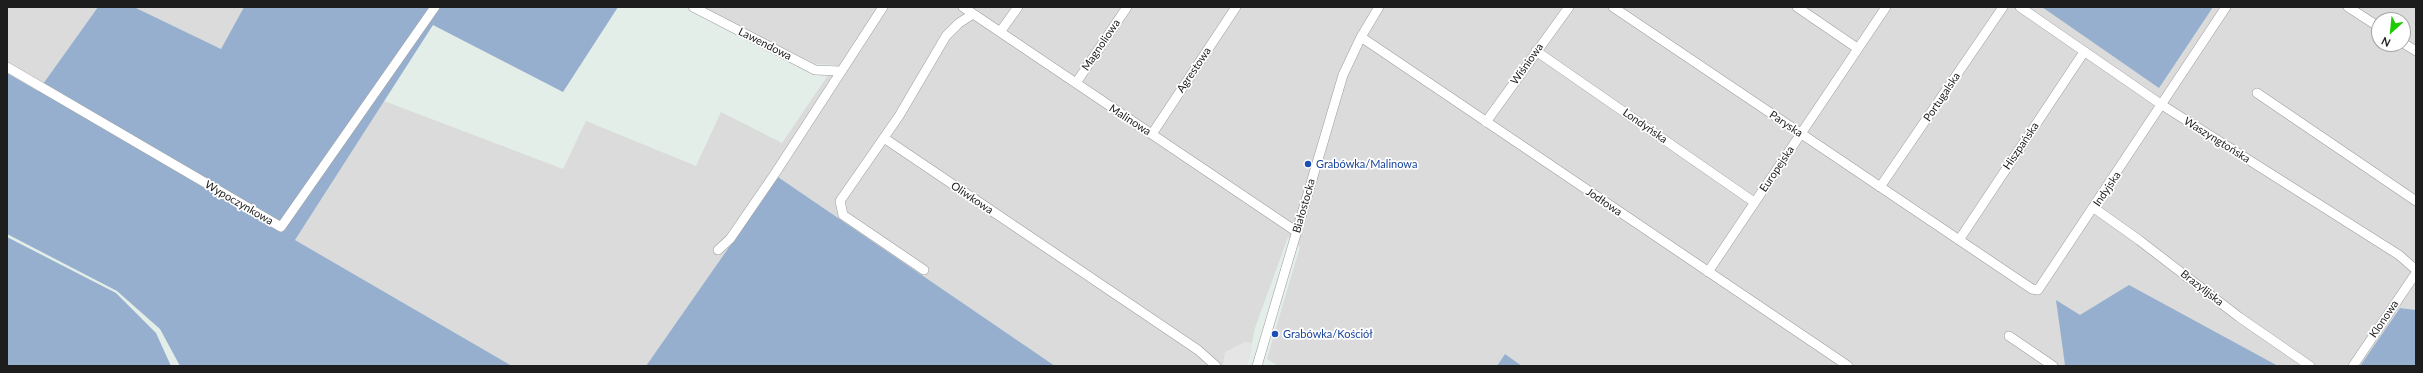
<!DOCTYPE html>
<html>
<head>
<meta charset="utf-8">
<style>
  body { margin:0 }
  #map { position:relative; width:2423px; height:373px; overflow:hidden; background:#e3eee9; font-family:Lato,sans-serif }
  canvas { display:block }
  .frame { position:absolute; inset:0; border:8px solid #1d1d1d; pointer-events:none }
  .north { position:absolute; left:2371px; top:12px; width:40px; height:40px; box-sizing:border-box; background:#fff; border:1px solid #a5a5a5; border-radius:50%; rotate:207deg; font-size:11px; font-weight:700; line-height:16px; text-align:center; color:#1d1d1d }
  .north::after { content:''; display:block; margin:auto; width:14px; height:18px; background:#1eca00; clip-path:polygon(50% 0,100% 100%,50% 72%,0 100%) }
</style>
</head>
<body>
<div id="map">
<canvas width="2423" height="373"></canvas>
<div class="frame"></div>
<div class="north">N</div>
</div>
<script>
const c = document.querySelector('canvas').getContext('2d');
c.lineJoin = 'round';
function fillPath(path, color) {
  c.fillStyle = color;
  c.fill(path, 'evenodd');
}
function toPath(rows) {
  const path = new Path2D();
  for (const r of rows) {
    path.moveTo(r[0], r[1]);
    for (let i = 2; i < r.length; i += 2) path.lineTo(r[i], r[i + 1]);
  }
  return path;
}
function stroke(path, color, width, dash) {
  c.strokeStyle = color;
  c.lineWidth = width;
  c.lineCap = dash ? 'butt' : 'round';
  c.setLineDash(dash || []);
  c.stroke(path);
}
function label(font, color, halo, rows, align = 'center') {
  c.font = font + ' Lato,sans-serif';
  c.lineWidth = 3.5;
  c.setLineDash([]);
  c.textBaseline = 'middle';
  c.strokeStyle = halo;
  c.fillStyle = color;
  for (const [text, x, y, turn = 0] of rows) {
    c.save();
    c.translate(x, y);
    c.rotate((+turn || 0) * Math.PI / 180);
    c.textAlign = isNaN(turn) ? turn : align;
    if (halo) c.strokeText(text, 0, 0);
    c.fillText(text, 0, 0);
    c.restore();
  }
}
fillPath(toPath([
  [7,7,98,7,38,91,7,73],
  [134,7,244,7,221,49],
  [684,7,2416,7,2416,310,2400,308,2360,366,1522,366,1505,354,1497,366,1278,366,1267,359,1268,355,1300,247,1288,237,1255,328,1247,366,1055,366,778,177,646,366,512,366,295,240,384,101,563,169,586,121,696,166,721,112,782,143,835,65,815,64,785,49],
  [2379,20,2403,20,2403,44,2379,44]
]), '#dadbda');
fillPath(toPath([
  [98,7,134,7,221,49,244,7,618,7,563,92,433,25,295,240,512,366,180,366,160,329,117,291,7,234,7,73,45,95,38,91],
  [2042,7,2213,7,2159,88],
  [778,177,1055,366,646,366],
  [7,237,116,293,156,333,171,366,7,366],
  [2129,285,2278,366,2065,365,2056,300,2080,315],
  [2400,308,2416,310,2416,366,2360,366],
  [1505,354,1522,366,1497,366]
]), '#97afce');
fillPath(toPath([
  [1245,342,1251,343,1252,348,1247,366,1223,366,1225,352]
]), '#e5e5e5');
const minor = toPath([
  [693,7,815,70,840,71],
  [963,7,1297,232],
  [1613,7,2032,289,2038,290,2226,7],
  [1797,7,1857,48],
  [2020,7,2162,105,2399,255,2416,270],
  [2348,7,2379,27],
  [1000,32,1018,7],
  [1361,37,1848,366],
  [2403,43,2416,51],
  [1536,51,1754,202],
  [7,67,281,227,435,7],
  [1076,83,1127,7],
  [2257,93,2416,201],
  [1486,122,1569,7],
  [1152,134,1236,7],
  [884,138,1198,350,1216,366],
  [1880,187,2003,7],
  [2094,208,2139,240,2239,317,2310,366],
  [1959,240,2084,52],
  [718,250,730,239,776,172,883,7],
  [924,270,843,215,840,201,899,116,946,36,959,23,973,14],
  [1708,272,1886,7],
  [2009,336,2053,366],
  [1257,366,1343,75,1361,37,1379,7],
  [2353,366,2416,273]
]);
stroke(minor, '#9e9e9e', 10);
stroke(minor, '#fff', 9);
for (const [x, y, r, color] of [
  [1308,164,4,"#1a4fb4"],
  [1275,334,4,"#1a4fb4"]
]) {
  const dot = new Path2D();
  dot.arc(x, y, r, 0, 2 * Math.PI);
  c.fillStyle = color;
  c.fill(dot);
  stroke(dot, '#fff', 1.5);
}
label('11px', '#1d1d1d', '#fff', [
  ["Lawendowa",765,44,27],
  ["Magnoliowa",1101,45,-56],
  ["Wiśniowa",1527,64,-55],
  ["Agrestowa",1194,70,-56],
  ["Portugalska",1942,97,-56],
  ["Malinowa",1130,120,33],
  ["Paryska",1786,124,34],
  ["Londyńska",1645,126,35],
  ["Waszyngtońska",2217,140,32],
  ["Hiszpańska",2021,146,-56],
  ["Europejska",1777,169,-56],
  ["Indyjska",2107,189,-56],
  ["Oliwkowa",972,198,34],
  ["Jodłowa",1604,202,34],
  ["Wypoczynkowa",239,203,30],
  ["Białostocka",1304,206,-74],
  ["Brazylijska",2202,288,38],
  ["Klonowa",2384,319,-56]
]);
label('11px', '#164399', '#fff', [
  ["Grabówka/Malinowa",1316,164],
  ["Grabówka/Kościół",1283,334]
], 'left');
</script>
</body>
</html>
